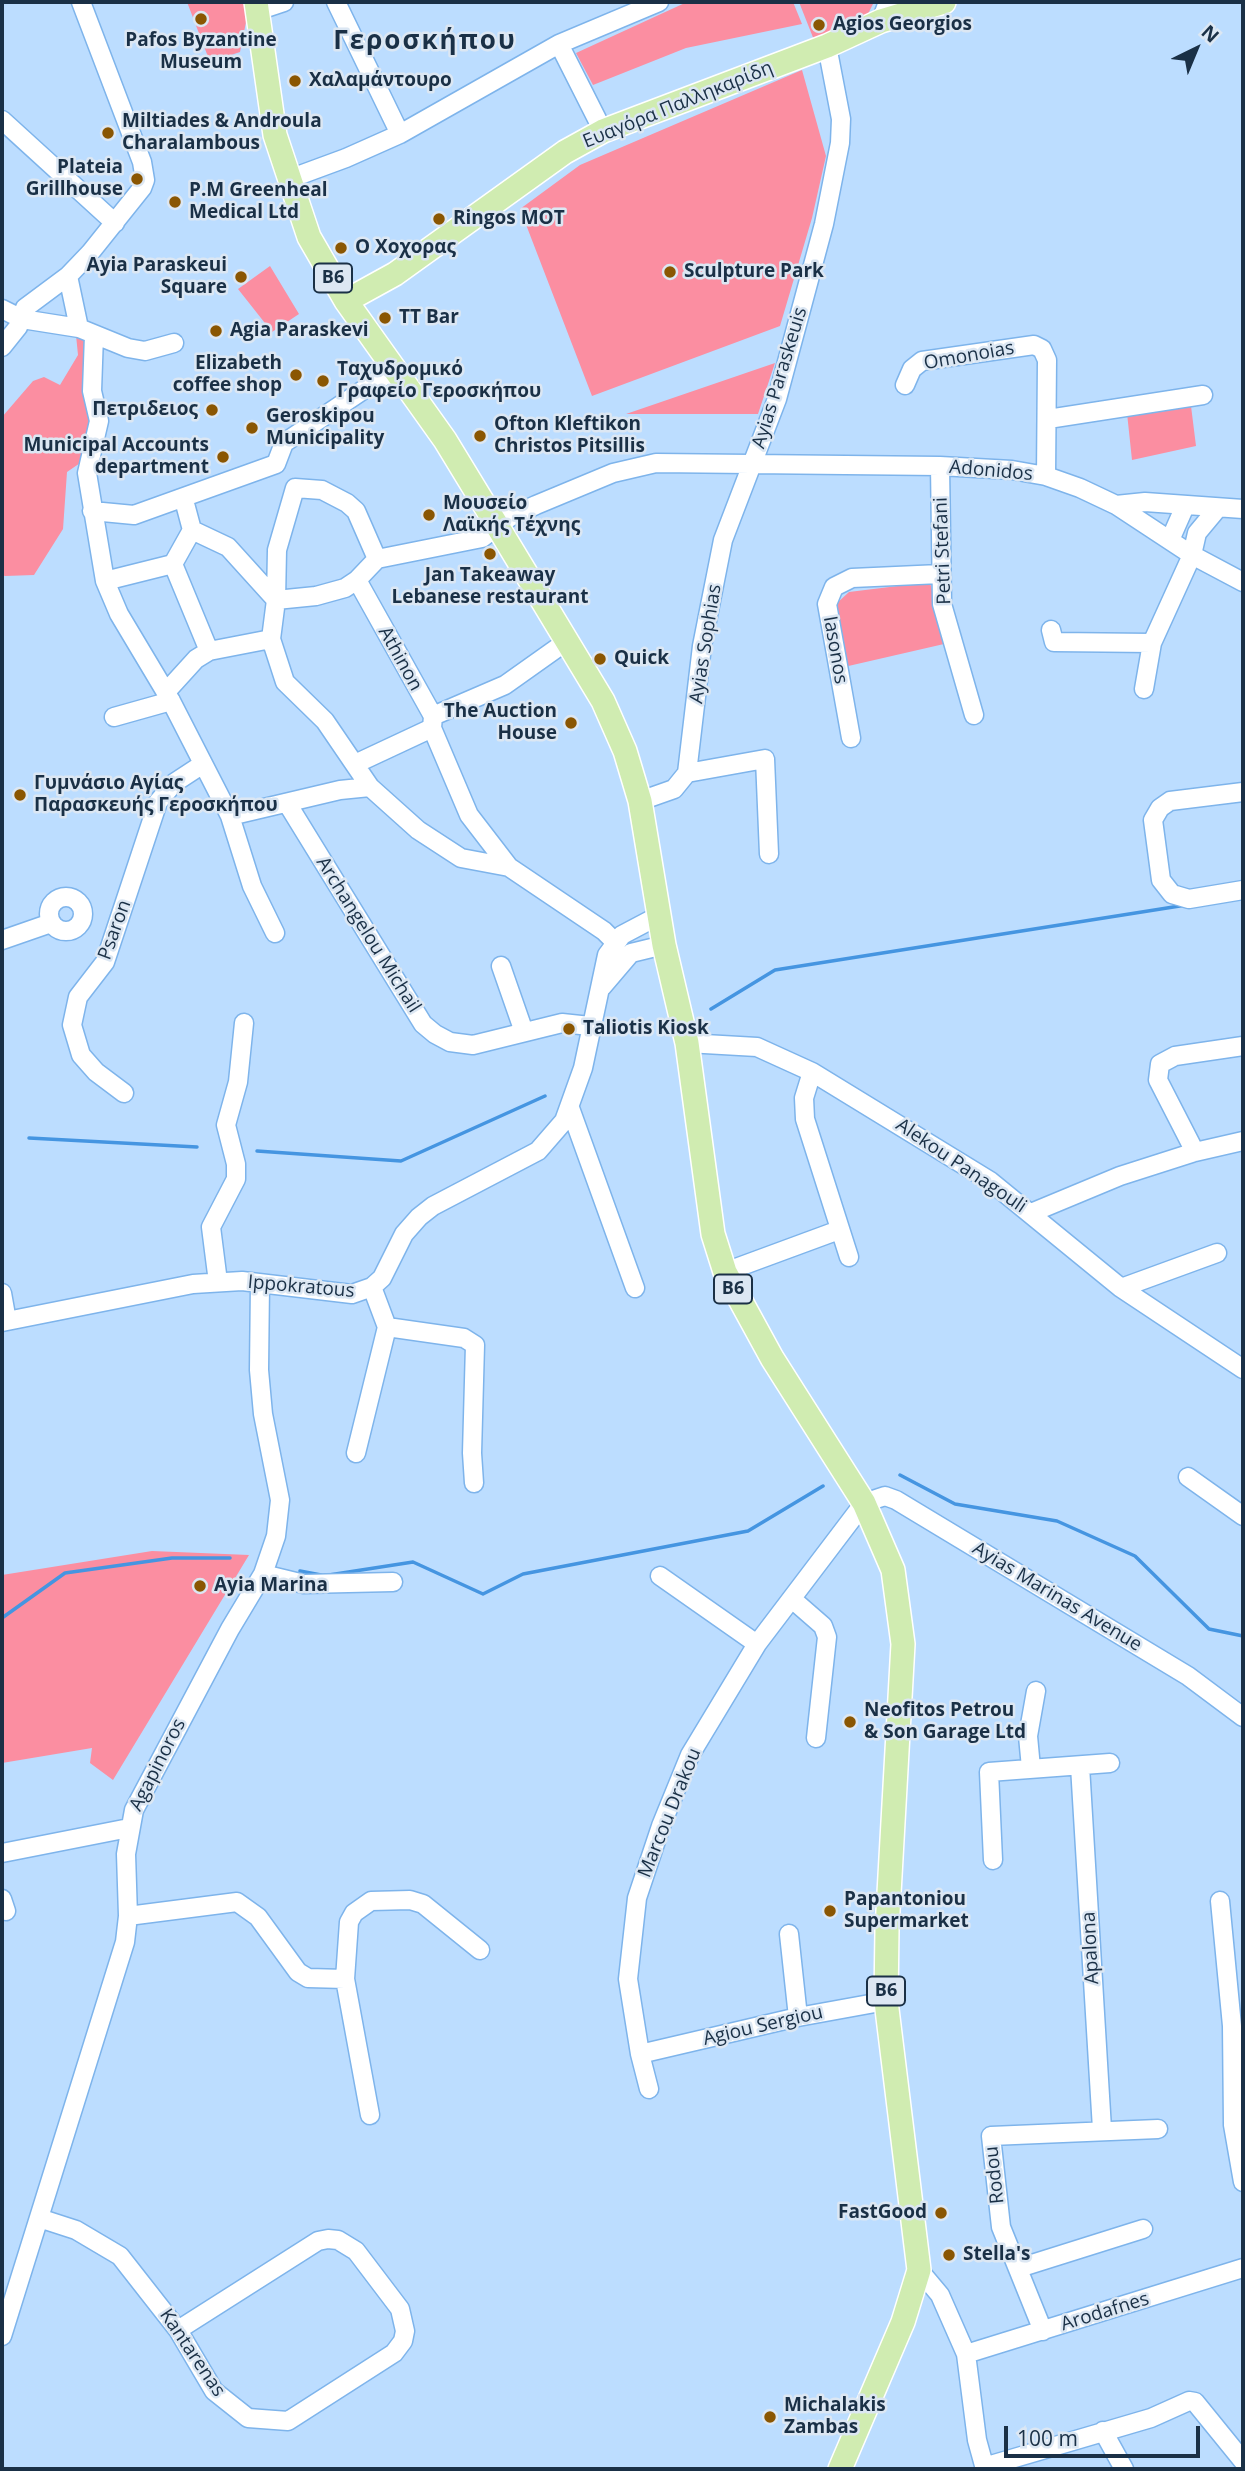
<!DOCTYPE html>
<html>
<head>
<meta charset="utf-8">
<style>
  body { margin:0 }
  #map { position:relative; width:1245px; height:2471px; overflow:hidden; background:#bcddff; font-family:"Open Sans",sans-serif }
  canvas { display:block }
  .frame { position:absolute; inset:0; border:4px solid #1a3046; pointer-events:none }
  .north { position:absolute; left:1161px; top:14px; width:70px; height:70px; -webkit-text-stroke:5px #dce7f3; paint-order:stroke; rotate:43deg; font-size:19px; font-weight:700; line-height:28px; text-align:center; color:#1a3046 }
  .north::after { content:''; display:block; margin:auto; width:24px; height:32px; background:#1a3046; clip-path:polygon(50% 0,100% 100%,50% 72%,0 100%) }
  .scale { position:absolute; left:1004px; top:2426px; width:196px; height:32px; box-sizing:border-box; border:4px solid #1a3046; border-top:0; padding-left:9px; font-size:21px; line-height:24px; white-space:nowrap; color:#1a3046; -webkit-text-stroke:5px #dce7f3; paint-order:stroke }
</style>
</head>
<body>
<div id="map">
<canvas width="1245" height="2471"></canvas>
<div class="frame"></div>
<div class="north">N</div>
<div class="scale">100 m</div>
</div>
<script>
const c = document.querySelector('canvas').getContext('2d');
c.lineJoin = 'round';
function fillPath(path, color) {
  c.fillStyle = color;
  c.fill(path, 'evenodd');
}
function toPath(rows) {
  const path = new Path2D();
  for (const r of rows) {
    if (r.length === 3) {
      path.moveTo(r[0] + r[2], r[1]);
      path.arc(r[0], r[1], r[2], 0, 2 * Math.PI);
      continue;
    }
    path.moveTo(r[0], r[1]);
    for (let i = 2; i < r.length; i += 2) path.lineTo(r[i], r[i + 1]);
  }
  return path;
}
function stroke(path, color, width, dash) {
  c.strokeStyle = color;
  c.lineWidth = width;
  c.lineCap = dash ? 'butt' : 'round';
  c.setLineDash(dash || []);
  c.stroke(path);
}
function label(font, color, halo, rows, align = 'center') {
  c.font = font + ' "Open Sans",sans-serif';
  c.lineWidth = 5;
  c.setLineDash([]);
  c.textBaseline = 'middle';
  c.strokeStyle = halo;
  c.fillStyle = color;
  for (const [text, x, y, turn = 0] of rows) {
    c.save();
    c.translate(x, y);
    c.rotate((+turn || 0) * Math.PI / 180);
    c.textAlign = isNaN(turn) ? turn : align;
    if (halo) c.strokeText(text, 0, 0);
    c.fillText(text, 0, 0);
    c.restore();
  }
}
fillPath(toPath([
  [187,2,245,2,246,22,240,52,210,62],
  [687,2,793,2,802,24,686,48,593,85,576,53],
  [799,2,874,2,865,20,814,40],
  [802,70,826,156,812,218,780,326,592,396,520,209,580,165],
  [270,266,299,314,272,332,238,289],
  [76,335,85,337,88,395,96,415,86,459,67,472,63,529,34,575,5,576,2,575,2,417,33,381,44,377,60,385,78,355],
  [775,363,758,414,626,414],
  [1191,406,1196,446,1132,460,1127,413],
  [930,582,944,644,844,667,836,604,849,592],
  [152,1551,249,1555,113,1780,90,1763,92,1748,2,1763,2,1575]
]), '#fb8ea1');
stroke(toPath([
  [711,1009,775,970,1186,905],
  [29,1138,197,1147],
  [257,1151,401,1161,545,1096],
  [900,1475,955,1504,1057,1521,1135,1556,1209,1629,1243,1636],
  [300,1571,321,1575],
  [329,1575,413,1562,483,1594,523,1574,748,1531,823,1486],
  [2,1618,65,1573,172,1558,230,1558]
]), '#4595e1', 3.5);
const minor = toPath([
  [336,2,400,134],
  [257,11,284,2],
  [881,21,888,2],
  [559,44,603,131],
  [2,120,115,223],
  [289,179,346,158,400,134,559,44,659,2],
  [68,276,79,328],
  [2,309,22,319,79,328,128,348,145,351,174,343],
  [94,335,92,391,99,421,87,473,105,581,119,614,171,701,230,816,252,886,275,933],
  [2,347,18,327,25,308,68,276,90,253,142,188,145,180,142,162,81,2],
  [905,385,912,369,922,361,1034,345,1042,349,1047,360,1046,476],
  [1048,419,1203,395],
  [276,464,284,443,393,370],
  [940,466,942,604,974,715],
  [295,488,277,550,276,600,271,639,285,682,325,721,370,787,418,830,461,858,509,867,604,931,615,942],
  [295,488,322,490,347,503,356,511,377,559],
  [184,500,192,530,173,564,209,651],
  [1116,505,1145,502,1243,509],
  [92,511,134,515,276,464],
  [192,530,228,547,276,600,316,596,345,588,357,580,377,559],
  [1170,540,1185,506],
  [377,559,482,538,510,517,536,505,613,473,656,463,940,466,1012,470,1046,476,1080,488,1116,505,1192,555,1243,582],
  [357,580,433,716,432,728,469,815,509,867],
  [105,581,173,564],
  [1051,630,1054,642,1152,643],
  [1144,689,1152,643,1192,555,1197,533,1217,509],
  [166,692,196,659,209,651,271,639],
  [433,716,505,685,567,641],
  [114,717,171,701],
  [851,738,827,604,834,587,852,578,940,574],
  [355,764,432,728],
  [687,773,765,759,769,854],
  [1243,792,1170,801,1160,808,1153,820,1161,880,1172,894,1189,899,1243,890],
  [640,801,674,789,687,773,702,646,723,540,777,399,824,224,840,143,841,119,827,46],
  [287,803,423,1024,435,1034,450,1042,473,1045,562,1023,590,1026],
  [230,816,340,790,370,787],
  [66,914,17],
  [2,940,51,923],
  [501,966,524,1032],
  [602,987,631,953,664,945],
  [687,1043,757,1047,812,1072,990,1181,1121,1288,1243,1369],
  [812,1072,804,1098,805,1119,849,1257],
  [124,1093,96,1072,81,1055,72,1025,78,997,105,962,158,802,174,783,203,764],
  [570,1108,635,1288],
  [1195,1152,1158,1080,1160,1064,1175,1056,1243,1046],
  [1031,1213,1120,1176,1195,1152,1243,1141],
  [725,1272,839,1230],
  [218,1282,211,1227,236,1179,236,1164,226,1125,238,1082,244,1023],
  [1121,1288,1217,1253],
  [2,1293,7,1321],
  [2,1322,193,1284,242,1281,352,1294,372,1287,382,1278,404,1234,419,1217,433,1206,538,1151,564,1121,583,1068,607,955,622,935,658,916],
  [387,1327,464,1338,475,1345,472,1453,474,1483],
  [356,1453,387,1327,372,1287],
  [1188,1477,1243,1516],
  [263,1574,304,1584,393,1582],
  [660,1576,757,1644],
  [792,1599,823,1626,827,1637,816,1738],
  [1080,1766,1102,2129],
  [1031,1768,1028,1736,1036,1691],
  [2,1853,129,1828],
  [993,1860,989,1772,1110,1763],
  [2,1899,6,1911],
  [1220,1901,1232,2026,1233,2125,1243,2182],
  [128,1916,237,1902,258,1917,298,1972,308,1978,345,1979],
  [789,1934,798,2017],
  [640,2054,798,2017,886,2001],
  [649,2089,640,2054,628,1979,637,1898,661,1826,690,1755,757,1644,864,1503,885,1496,896,1500,1188,1676,1243,1717],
  [370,2115,345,1979,349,1922,354,1913,371,1901,410,1900,423,1904,480,1950],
  [39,2218,76,2230,120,2256,178,2330,214,2391,248,2418,288,2421,394,2353,403,2341,405,2331,400,2309,356,2251,338,2240,328,2239,318,2241,178,2330],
  [1019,2268,1143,2229],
  [919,2270,940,2295,966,2354,977,2440,985,2469],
  [1043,2331,1001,2227,991,2136,1158,2129],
  [2,2336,125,1942,128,1916,126,1854,134,1810,230,1629,263,1574,276,1536,280,1500,263,1414,259,1370,260,1284],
  [966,2354,1243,2268],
  [1103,2431,1124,2469],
  [984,2467,1151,2418,1189,2401,1195,2402,1243,2461]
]);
const major = toPath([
  [256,2,275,135,309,237,346,301,445,440,498,527,603,701,625,751,640,801,664,945,687,1043,713,1234,725,1272,772,1358,864,1503,893,1570,903,1644,887,1929,886,2001,919,2270,903,2322,840,2469],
  [346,301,395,274,565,152,603,131,827,46,881,21,944,2]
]);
stroke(minor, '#7eb4eb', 21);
stroke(major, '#fff', 26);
stroke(minor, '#fff', 18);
stroke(major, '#d0ecb1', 23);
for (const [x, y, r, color] of [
  [201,19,7,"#8a5602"],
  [819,25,7,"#8a5602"],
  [295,81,7,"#8a5602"],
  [108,133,7,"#8a5602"],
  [137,179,7,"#8a5602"],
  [175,202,7,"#8a5602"],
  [439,219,7,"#8a5602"],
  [341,248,7,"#8a5602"],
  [670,272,7,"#8a5602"],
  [241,277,7,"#8a5602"],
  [385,318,7,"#8a5602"],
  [216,331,7,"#8a5602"],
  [296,375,7,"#8a5602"],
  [323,381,7,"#8a5602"],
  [212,410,7,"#8a5602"],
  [252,428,7,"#8a5602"],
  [480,436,7,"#8a5602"],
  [223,457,7,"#8a5602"],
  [429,515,7,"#8a5602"],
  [490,554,7,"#8a5602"],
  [600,659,7,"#8a5602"],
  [571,723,7,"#8a5602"],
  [20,795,7,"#8a5602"],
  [569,1029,7,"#8a5602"],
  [200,1586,7,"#8a5602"],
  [850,1722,7,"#8a5602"],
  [830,1911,7,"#8a5602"],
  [941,2213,7,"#8a5602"],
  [949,2255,7,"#8a5602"],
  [770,2417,7,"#8a5602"]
]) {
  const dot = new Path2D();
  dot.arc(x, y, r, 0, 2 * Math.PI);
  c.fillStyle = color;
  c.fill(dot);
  stroke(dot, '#dce7f3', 2.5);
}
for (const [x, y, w] of [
  [333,278,38],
  [733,1289,38],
  [886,1991,38]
]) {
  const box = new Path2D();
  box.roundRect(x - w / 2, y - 14.5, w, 29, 5);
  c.fillStyle = '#dce7f3';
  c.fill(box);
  stroke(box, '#1a3046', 2);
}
label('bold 18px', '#1a3046', null, [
  ["B6",333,278],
  ["B6",733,1289],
  ["B6",886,1991]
]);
label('bold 19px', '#1a3046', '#dce7f3', [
  ["Agios Georgios",833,25],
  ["Pafos Byzantine",201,41,"center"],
  ["Museum",201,63,"center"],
  ["Χαλαμάντουρο",309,81],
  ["Miltiades & Androula",122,122],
  ["Charalambous",122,144],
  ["Plateia",123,168,"right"],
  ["Grillhouse",123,190,"right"],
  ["P.M Greenheal",189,191],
  ["Medical Ltd",189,213],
  ["Ringos MOT",453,219],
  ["Ο Χοχορας",355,248],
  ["Ayia Paraskeui",227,266,"right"],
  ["Square",227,288,"right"],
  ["Sculpture Park",684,272],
  ["TT Bar",399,318],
  ["Agia Paraskevi",230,331],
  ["Elizabeth",282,364,"right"],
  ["coffee shop",282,386,"right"],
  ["Ταχυδρομικό",337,370],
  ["Γραφείο Γεροσκήπου",337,392],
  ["Πετριδειος",198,410,"right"],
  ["Geroskipou",266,417],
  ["Municipality",266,439],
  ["Ofton Kleftikon",494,425],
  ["Christos Pitsillis",494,447],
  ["Municipal Accounts",209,446,"right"],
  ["department",209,468,"right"],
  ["Μουσείο",443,504],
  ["Λαϊκής Τέχνης",443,526],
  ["Jan Takeaway",490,576,"center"],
  ["Lebanese restaurant",490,598,"center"],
  ["Quick",614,659],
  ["The Auction",557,712,"right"],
  ["House",557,734,"right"],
  ["Γυμνάσιο Αγίας",34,784],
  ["Παρασκευής Γεροσκήπου",34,806],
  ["Taliotis Kiosk",583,1029],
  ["Ayia Marina",214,1586],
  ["Neofitos Petrou",864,1711],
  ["& Son Garage Ltd",864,1733],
  ["Papantoniou",844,1900],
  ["Supermarket",844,1922],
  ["FastGood",927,2213,"right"],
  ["Stella's",963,2255],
  ["Michalakis",784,2406],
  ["Zambas",784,2428]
], 'left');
label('19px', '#1a3046', '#dce7f3', [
  ["Ευαγόρα Παλληκαρίδη",678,105,-22],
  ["Omonoias",969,356,-10],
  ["Ayias Paraskeuis",780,378,-73],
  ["Adonidos",991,471,5],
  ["Petri Stefani",943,551,-92],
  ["Ayias Sophias",706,644,-81],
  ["Iasonos",835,650,80],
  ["Athinon",400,659,61],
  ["Psaron",115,930,-70],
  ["Archangelou Michail",368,935,58],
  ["Alekou Panagouli",961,1166,34],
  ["Ippokratous",301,1287,5],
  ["Ayias Marinas Avenue",1057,1597,31],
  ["Agapinoros",158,1765,-63],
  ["Marcou Drakou",670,1813,-68],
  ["Apalona",1091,1948,-93],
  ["Agiou Sergiou",763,2026,-13],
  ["Rodou",995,2175,-96],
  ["Arodafnes",1105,2312,-17],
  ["Kantarenas",192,2353,56]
]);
c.letterSpacing = '2px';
label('bold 26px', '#1a3046', '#dce7f3', [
  ["Γεροσκήπου",425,42]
]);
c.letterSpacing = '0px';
</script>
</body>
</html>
